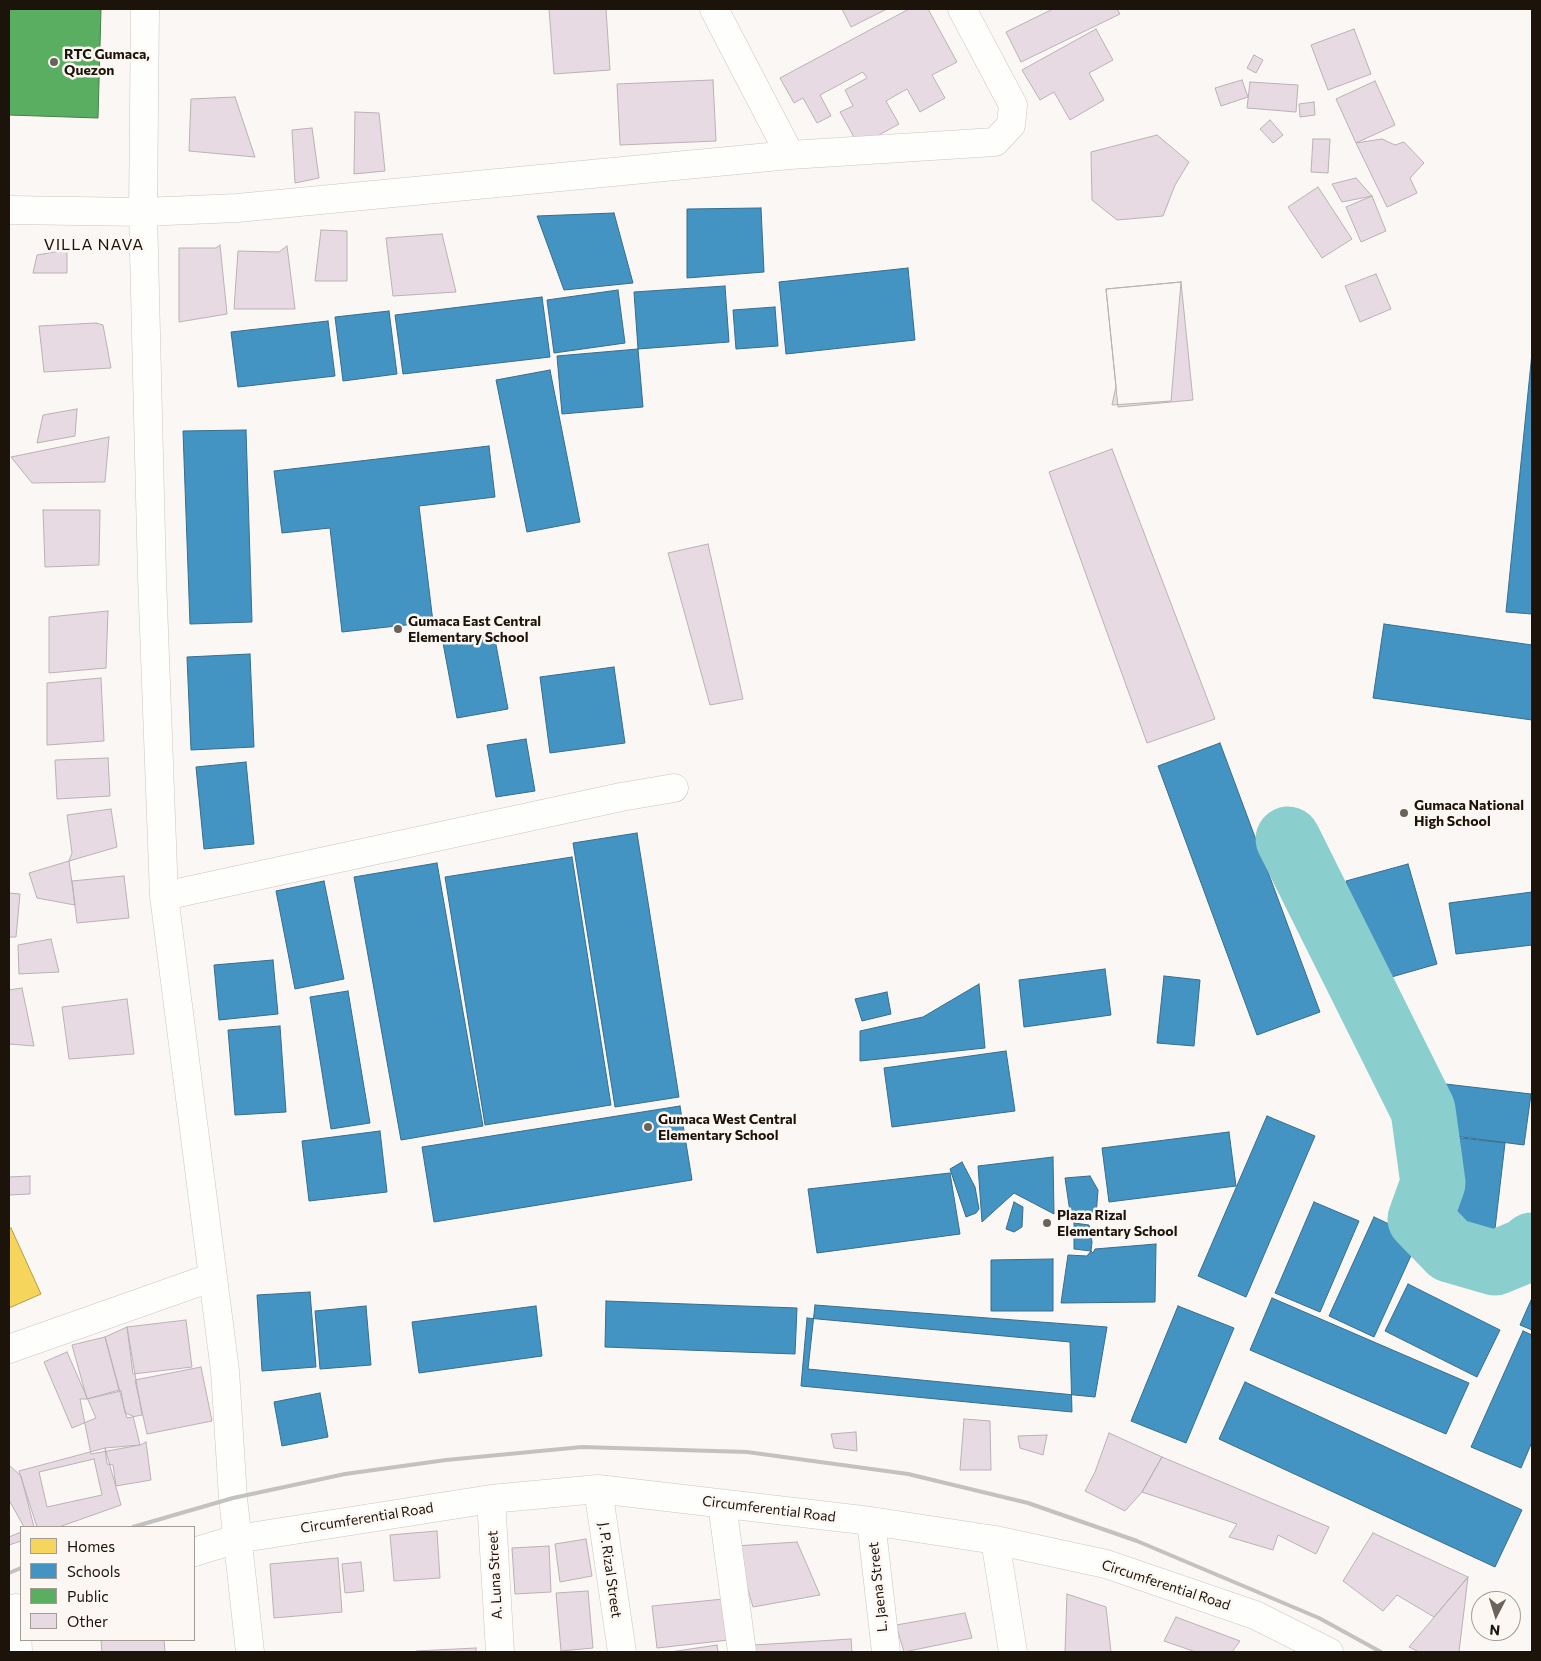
<!DOCTYPE html>
<html>
<head>
<meta charset="utf-8">
<style>
  body { margin:0 }
  #map { position:relative; width:1541px; height:1661px; overflow:hidden; background:#faf7f4; font-family:Commissioner,sans-serif }
  canvas { display:block }
  .frame { position:absolute; inset:0; border:10px solid #1c140a; pointer-events:none }
  .legend { position:absolute; left:20px; top:1526px; width:175px; height:115px; box-sizing:border-box; background:#fcf7f2; border:1px solid #a29c95; margin:0; padding:6px 9px; list-style:none; font-size:15px; color:#1c140a }
  .legend li { display:flex; align-items:center; gap:10px; height:25px }
  .legend b { width:25px; border:1px solid #a29c95 }
  .north { position:absolute; left:1471px; top:1591px; width:50px; height:50px; box-sizing:border-box; background:#fcf7f2; border:1px solid #a29c95; border-radius:50%; rotate:185deg; font-size:14px; font-weight:700; line-height:20px; text-align:center; color:#1c140a }
  .north::after { content:''; display:block; margin:auto; width:18px; height:22px; background:#6a635c; clip-path:polygon(50% 0,100% 100%,50% 72%,0 100%) }
</style>
</head>
<body>
<div id="map">
<canvas width="1541" height="1661"></canvas>
<div class="frame"></div>
<ul class="legend">
<li><b style="height:14px;background:#f6d55c"></b>Homes</li>
<li><b style="height:14px;background:#4393c3"></b>Schools</li>
<li><b style="height:14px;background:#5aae61"></b>Public</li>
<li><b style="height:14px;background:#e8dae2"></b>Other</li>
</ul>
<div class="north">N</div>
</div>
<script>
const c = document.querySelector('canvas').getContext('2d');
c.lineJoin = 'round';
function fillPath(path, color) {
  c.fillStyle = color;
  c.fill(path, 'evenodd');
}
function toPath(rows) {
  const path = new Path2D();
  for (const r of rows) {
    path.moveTo(r[0], r[1]);
    for (let i = 2; i < r.length; i += 2) path.lineTo(r[i], r[i + 1]);
  }
  return path;
}
function stroke(path, color, width, dash) {
  c.strokeStyle = color;
  c.lineWidth = width;
  c.lineCap = dash ? 'butt' : 'round';
  c.setLineDash(dash || []);
  c.stroke(path);
}
function label(font, color, halo, rows, align = 'center') {
  c.font = font + ' Commissioner,sans-serif';
  c.lineWidth = 5;
  c.setLineDash([]);
  c.textBaseline = 'middle';
  c.strokeStyle = halo;
  c.fillStyle = color;
  for (const [text, x, y, turn = 0] of rows) {
    c.save();
    c.translate(x, y);
    c.rotate((+turn || 0) * Math.PI / 180);
    c.textAlign = isNaN(turn) ? turn : align;
    if (halo) c.strokeText(text, 0, 0);
    c.fillText(text, 0, 0);
    c.restore();
  }
}
const homes = toPath([
  [11,1228,41,1294,9,1308,9,1229,11,1228]
]);
fillPath(homes, '#f6d55c');
stroke(homes, '#b59b43', 1);
const schools = toPath([
  [761,208,764,272,687,278,687,209,761,208],
  [614,213,633,283,564,290,537,216,614,213],
  [908,268,915,340,786,354,779,282,908,268],
  [725,286,729,342,638,349,634,292,725,286],
  [618,290,625,343,554,353,547,300,618,290],
  [542,297,550,357,403,374,395,315,542,297],
  [775,307,778,346,736,349,733,310,775,307],
  [389,311,397,374,343,381,335,317,389,311],
  [328,321,335,376,238,387,231,332,328,321],
  [638,349,643,407,562,414,557,356,638,349],
  [1532,353,1532,614,1506,612,1532,353],
  [550,370,580,522,527,532,496,380,550,370],
  [246,430,252,622,190,624,183,431,246,430],
  [489,446,495,497,419,506,433,622,342,632,330,528,282,533,274,471,489,446],
  [1384,624,1532,645,1532,720,1373,698,1384,624],
  [494,634,508,709,457,718,443,643,494,634],
  [250,654,254,747,191,750,187,657,250,654],
  [614,667,625,743,550,753,540,677,614,667],
  [526,739,535,791,496,797,487,745,526,739],
  [1220,743,1320,1012,1257,1035,1158,766,1220,743],
  [246,762,254,844,204,849,196,767,246,762],
  [637,833,679,1097,615,1107,573,843,637,833],
  [572,857,611,1105,485,1125,445,877,572,857],
  [437,863,483,1126,401,1140,354,877,437,863],
  [1408,864,1437,964,1374,982,1346,881,1408,864],
  [324,881,344,979,295,989,276,891,324,881],
  [1532,892,1532,945,1456,954,1449,903,1532,892],
  [273,960,278,1014,219,1020,214,965,273,960],
  [1105,969,1111,1015,1024,1027,1019,980,1105,969],
  [1164,976,1200,980,1194,1046,1157,1043,1164,976],
  [979,984,985,1048,860,1061,860,1031,923,1017,979,984],
  [348,991,370,1123,331,1129,310,997,348,991],
  [887,992,891,1014,862,1021,855,999,887,992],
  [280,1026,286,1112,235,1115,228,1030,280,1026],
  [1006,1051,1015,1111,892,1127,884,1068,1006,1051],
  [1437,1083,1531,1094,1524,1145,1431,1133,1437,1083],
  [680,1106,692,1180,434,1222,422,1147,680,1106],
  [1267,1116,1315,1136,1246,1297,1198,1276,1267,1116],
  [380,1131,387,1192,309,1201,302,1141,380,1131],
  [1229,1132,1236,1186,1109,1202,1102,1148,1229,1132],
  [1453,1137,1505,1143,1493,1246,1441,1240,1453,1137],
  [1053,1157,1054,1214,1014,1193,982,1222,978,1166,1053,1157],
  [962,1162,975,1187,979,1209,976,1213,966,1217,950,1169,962,1162],
  [950,1173,960,1234,817,1253,808,1189,950,1173],
  [1090,1176,1098,1190,1096,1216,1071,1219,1065,1178,1090,1176],
  [1014,1202,1023,1207,1022,1227,1014,1232,1006,1229,1014,1202],
  [1314,1202,1359,1221,1320,1312,1275,1293,1314,1202],
  [1374,1217,1419,1238,1374,1337,1329,1316,1374,1217],
  [1074,1223,1089,1225,1092,1242,1091,1251,1074,1249,1074,1223],
  [1156,1244,1155,1302,1061,1303,1068,1255,1087,1256,1091,1251,1093,1253,1095,1249,1156,1244],
  [1053,1259,1053,1311,991,1311,991,1260,1053,1259],
  [1408,1284,1500,1330,1477,1377,1385,1331,1408,1284],
  [310,1292,316,1367,262,1371,257,1295,310,1292],
  [1272,1298,1469,1383,1446,1434,1250,1350,1272,1298],
  [1532,1298,1532,1330,1520,1325,1532,1298],
  [606,1301,797,1308,795,1354,605,1347,606,1301],
  [815,1305,1107,1327,1095,1397,808,1369,815,1305],
  [366,1306,371,1365,320,1369,315,1311,366,1306],
  [536,1306,542,1356,419,1373,412,1322,536,1306],
  [1178,1306,1234,1328,1186,1443,1131,1421,1178,1306],
  [807,1318,1070,1342,1072,1412,801,1386,807,1318],
  [1523,1331,1532,1335,1532,1442,1521,1468,1471,1447,1523,1331],
  [1245,1382,1522,1510,1495,1567,1219,1439,1245,1382],
  [320,1393,328,1437,282,1446,274,1402,320,1393]
]);
fillPath(schools, '#4393c3');
stroke(schools, '#376d8c', 1);
const public = toPath([
  [9,9,101,9,98,118,9,115,9,9]
]);
fillPath(public, '#5aae61');
stroke(public, '#478047', 1);
stroke(toPath([
  [1288,839,1423,1110,1433,1183,1420,1219,1450,1250,1495,1263,1529,1249,1532,1245]
]), '#8acece', 65);
const building = toPath([
  [549,9,606,9,610,70,554,74,549,9],
  [842,9,887,9,851,27,842,9],
  [909,9,928,9,957,62,932,75,945,98,920,112,907,89,886,101,899,124,859,146,840,112,853,106,845,90,867,78,863,72,820,95,831,116,817,123,803,98,794,103,780,78,909,9],
  [1053,9,1117,9,1120,14,1021,62,1006,32,1053,9],
  [1096,29,1113,60,1089,73,1104,100,1070,120,1054,92,1040,100,1022,70,1096,29],
  [1354,29,1371,74,1328,90,1311,45,1354,29],
  [1254,55,1263,60,1256,73,1247,68,1254,55],
  [713,80,716,141,620,145,617,84,713,80],
  [1242,80,1248,97,1221,106,1215,88,1242,80],
  [1375,81,1395,125,1356,143,1336,99,1375,81],
  [1250,82,1298,85,1296,112,1247,108,1250,82],
  [235,97,255,157,189,151,191,99,235,97],
  [1314,102,1315,115,1300,117,1299,104,1314,102],
  [355,112,379,113,385,171,354,174,355,112],
  [1270,120,1283,135,1273,143,1260,129,1270,120],
  [312,128,319,178,295,183,292,130,312,128],
  [1157,135,1189,162,1175,185,1163,216,1117,220,1092,200,1091,152,1157,135],
  [1313,139,1330,139,1328,173,1311,172,1313,139],
  [1382,139,1395,145,1404,142,1424,163,1410,178,1417,193,1387,207,1356,143,1382,139],
  [1356,178,1372,196,1342,202,1332,184,1356,178],
  [1318,187,1352,239,1322,258,1288,207,1318,187],
  [1372,196,1386,231,1361,242,1346,207,1372,196],
  [321,230,347,231,347,281,315,281,321,230],
  [442,234,456,292,393,296,386,238,442,234],
  [220,245,227,314,179,322,179,248,216,248,220,245],
  [287,246,295,309,234,309,238,251,279,252,287,246],
  [67,250,67,273,33,273,37,255,67,250],
  [1376,274,1391,309,1360,322,1345,286,1376,274],
  [1181,282,1193,400,1118,407,1106,289,1181,282],
  [1181,282,1171,401,1112,405,1116,386,1106,289,1181,282],
  [96,323,103,325,111,368,44,372,39,326,96,323],
  [77,409,75,436,37,443,43,415,77,409],
  [109,437,105,482,32,483,11,457,109,437],
  [1112,449,1215,719,1147,743,1049,472,1112,449],
  [43,510,100,510,99,565,45,567,43,510],
  [708,544,743,699,710,705,668,553,708,544],
  [108,611,106,668,49,673,49,617,108,611],
  [101,678,104,741,47,745,47,683,101,678],
  [108,758,110,796,57,799,55,760,108,758],
  [111,809,117,847,69,861,72,853,67,815,111,809],
  [69,861,75,905,37,898,29,873,69,861],
  [124,876,129,918,77,923,72,881,124,876],
  [9,893,20,894,16,937,9,937,9,893],
  [51,939,59,972,19,974,18,945,51,939],
  [22,988,34,1046,9,1044,9,990,22,988],
  [127,999,134,1054,69,1059,62,1007,127,999],
  [30,1176,30,1194,9,1195,9,1177,30,1176],
  [186,1320,192,1367,133,1374,127,1327,186,1320],
  [127,1327,142,1415,127,1418,105,1337,127,1327],
  [105,1337,119,1390,87,1399,72,1345,105,1337],
  [67,1352,96,1418,72,1428,44,1362,67,1352],
  [201,1367,212,1421,147,1434,135,1380,201,1367],
  [121,1391,125,1413,133,1416,140,1445,91,1454,80,1399,87,1399,121,1391],
  [964,1419,990,1421,991,1470,960,1470,964,1419],
  [856,1432,857,1451,834,1448,831,1434,856,1432],
  [1109,1433,1162,1457,1142,1492,1125,1511,1085,1491,1095,1472,1109,1433],
  [1047,1435,1043,1455,1020,1448,1018,1436,1047,1435],
  [146,1442,151,1480,116,1486,113,1465,107,1464,105,1448,140,1445,146,1442],
  [105,1448,121,1505,59,1527,37,1527,19,1471,105,1448],
  [1162,1457,1329,1527,1316,1554,1278,1535,1273,1550,1229,1537,1237,1524,1142,1492,1162,1457],
  [94,1459,102,1495,47,1507,39,1472,94,1459],
  [9,1465,21,1476,34,1527,21,1527,21,1541,9,1545,9,1465],
  [9,1500,24,1527,21,1527,21,1532,9,1537,9,1500],
  [437,1531,440,1578,394,1581,390,1535,437,1531],
  [1373,1533,1468,1577,1434,1617,1397,1595,1383,1611,1343,1581,1373,1533],
  [586,1539,592,1576,560,1582,555,1544,586,1539],
  [797,1542,820,1595,753,1607,735,1546,797,1542],
  [549,1546,551,1592,515,1594,512,1548,549,1546],
  [338,1558,342,1612,274,1618,270,1564,338,1558],
  [361,1562,364,1591,345,1593,342,1564,361,1562],
  [1468,1577,1459,1652,1419,1652,1409,1647,1468,1577],
  [588,1591,593,1648,561,1651,556,1593,588,1591],
  [1067,1594,1106,1607,1111,1652,1065,1652,1067,1594],
  [724,1599,729,1640,657,1648,652,1606,724,1599],
  [965,1613,972,1638,904,1652,896,1625,965,1613],
  [1176,1617,1240,1641,1232,1652,1196,1652,1164,1641,1176,1617],
  [851,1639,852,1652,755,1652,754,1645,851,1639],
  [101,1640,164,1640,165,1652,102,1652,101,1640],
  [717,1645,718,1652,670,1652,717,1645],
  [476,1648,476,1652,416,1652,416,1651,476,1648]
]);
fillPath(building, '#e8dae2');
stroke(building, '#b9b2b4', 1);
const minor = toPath([
  [145,9,143,212,152,577,164,896,225,1371,233,1498,250,1652],
  [714,9,790,155],
  [9,210,143,212,237,208,790,155,995,142,1011,125,1013,105,962,9],
  [164,896,621,797,674,788],
  [9,1349,213,1277],
  [598,1489,622,1652],
  [491,1499,500,1652],
  [722,1504,742,1652],
  [871,1521,886,1652],
  [995,1540,1013,1652],
  [194,1552,237,1539,491,1499,598,1489,871,1521,995,1540,1106,1564,1255,1615,1329,1652],
  [16,1608,18,1652]
]);
stroke(minor, '#cbc6bf', 29);
stroke(minor, '#fefefd', 28);
stroke(toPath([
  [133,1527,233,1498,345,1474,446,1460,582,1447,747,1452,908,1474,1028,1503,1137,1541,1319,1618,1381,1652],
  [9,1573,21,1568]
]), '#c4c2c0', 4);
for (const [x, y, r, color] of [
  [54,62,5,"#6a635c"],
  [398,629,5,"#6a635c"],
  [1404,813,5,"#6a635c"],
  [648,1127,5,"#6a635c"],
  [1047,1223,5,"#6a635c"]
]) {
  const dot = new Path2D();
  dot.arc(x, y, r, 0, 2 * Math.PI);
  c.fillStyle = color;
  c.fill(dot);
  stroke(dot, '#fcf7f2', 2);
}
label('bold 14px', '#1c140a', '#fcf7f2', [
  ["RTC Gumaca,",64,54],
  ["Quezon",64,70],
  ["Gumaca East Central",408,621],
  ["Elementary School",408,637],
  ["Gumaca National",1414,805],
  ["High School",1414,821],
  ["Gumaca West Central",658,1119],
  ["Elementary School",658,1135],
  ["Plaza Rizal",1057,1215],
  ["Elementary School",1057,1231]
], 'left');
label('14px', '#1c140a', '#fcf7f2', [
  ["Circumferential Road",769,1509,7],
  ["Circumferential Road",367,1518,-9],
  ["J. P. Rizal Street",610,1570,82],
  ["A. Luna Street",495,1575,-93],
  ["Circumferential Road",1166,1585,18],
  ["L. Jaena Street",878,1587,-96]
]);
c.letterSpacing = '1px';
label('16px', '#1c140a', '#fcf7f2', [
  ["VILLA NAVA",94,245]
]);
c.letterSpacing = '0px';
</script>
</body>
</html>
